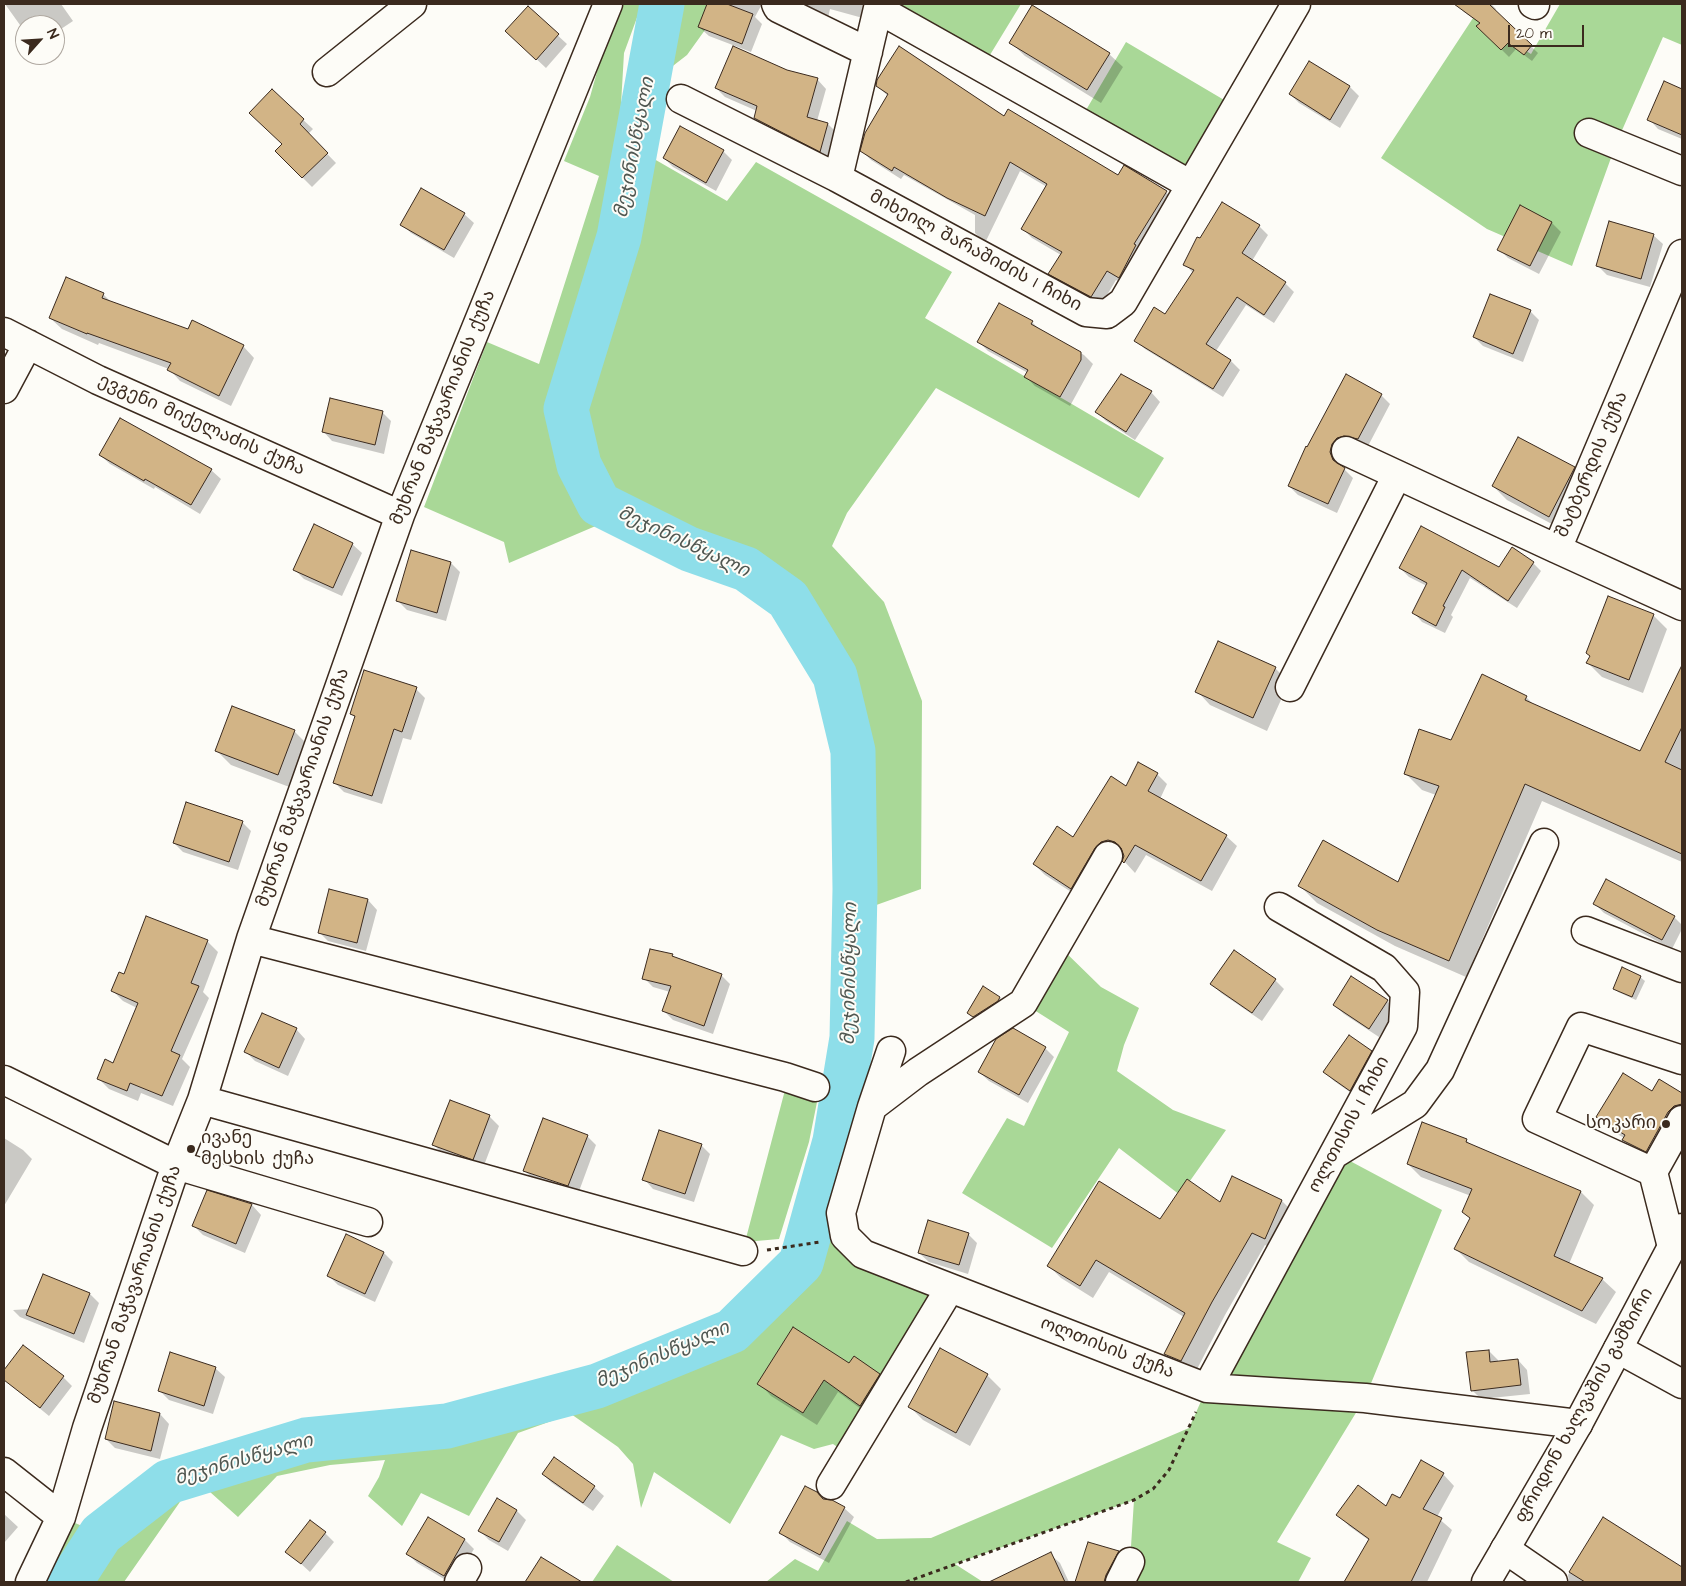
<!DOCTYPE html>
<html>
<head>
<meta charset="utf-8">
<style>
  body { margin:0 }
  #map { position:relative; width:1686px; height:1586px; overflow:hidden; background:#fdfcf7; font-family:"Architects Daughter",sans-serif }
  canvas { display:block }
  .frame { position:absolute; inset:0; border:5px solid #3b2a1e; pointer-events:none }
  .north { position:absolute; left:15px; top:15px; width:50px; height:50px; box-sizing:border-box; background:#fdfcf7; border:1px solid #afa8a0; border-radius:50%; rotate:64deg; font-size:14px; font-weight:700; line-height:20px; text-align:center; color:#3b2a1e }
  .north::after { content:''; display:block; margin:auto; width:18px; height:22px; background:#3b2a1e; clip-path:polygon(50% 0,100% 100%,50% 72%,0 100%) }
  .scale { position:absolute; left:1508px; top:25px; width:76px; height:22px; box-sizing:border-box; border:2px solid #3b2a1e; border-top:0; padding-left:6px; font-size:15px; line-height:18px; white-space:nowrap; color:#3b2a1e; -webkit-text-stroke:4px #fdfcf7; paint-order:stroke }
</style>
</head>
<body>
<div id="map">
<canvas width="1686" height="1586"></canvas>
<div class="frame"></div>
<div class="north">N</div>
<div class="scale">20 m</div>
</div>
<script>
const c = document.querySelector('canvas').getContext('2d');
c.lineJoin = 'round';
function fillPath(path, color) {
  c.fillStyle = color;
  c.fill(path, 'evenodd');
}
function toPath(rows) {
  const path = new Path2D();
  for (const r of rows) {
    path.moveTo(r[0], r[1]);
    for (let i = 2; i < r.length; i += 2) path.lineTo(r[i], r[i + 1]);
  }
  return path;
}
function stroke(path, color, width, dash) {
  c.strokeStyle = color;
  c.lineWidth = width;
  c.lineCap = dash ? 'butt' : 'round';
  c.setLineDash(dash || []);
  c.stroke(path);
}
function label(font, color, halo, rows, align = 'center') {
  c.font = font + ' "Architects Daughter","Noto Sans Georgian",sans-serif';
  c.lineWidth = 4;
  c.setLineDash([]);
  c.textBaseline = 'middle';
  c.strokeStyle = halo;
  c.fillStyle = color;
  for (const [text, x, y, turn = 0] of rows) {
    c.save();
    c.translate(x, y);
    c.rotate((+turn || 0) * Math.PI / 180);
    c.textAlign = isNaN(turn) ? turn : align;
    if (halo) c.strokeText(text, 0, 0);
    c.fillText(text, 0, 0);
    c.restore();
  }
}
fillPath(toPath([
  [616,4,642,4,624,53,618,156,556,395,551,439,568,481,598,525,509,563,504,542,424,507,487,342,539,364,599,176,564,161,590,97],
  [662,4,716,4,705,30,687,55,647,86],
  [879,4,1021,4,982,68],
  [1560,4,1682,4,1682,45,1663,37,1616,144,1572,266,1487,229,1381,158,1473,18,1531,54],
  [1126,42,1236,107,1191,185,1079,122],
  [635,148,727,201,756,162,952,272,925,318,1164,458,1139,498,936,388,847,513,832,546,884,602,922,701,921,889,854,913,853,751,835,676,788,599,746,569,689,549,599,504,579,465,566,409,619,237],
  [1057,944,1101,987,1139,1008,1124,1045,1117,1071,1173,1110,1226,1130,1180,1195,1119,1148,1052,1248,962,1193,1007,1118,1024,1126,1069,1032,1023,1003],
  [785,1090,817,1102,809,1142,779,1239,745,1242],
  [1335,1153,1442,1210,1365,1398,1277,1542,1311,1558,1298,1582,1120,1582,1130,1562,1134,1500,955,1564,983,1582,766,1582,795,1559,818,1571,847,1521,877,1539,931,1538,1189,1428,1207,1388],
  [814,1217,845,1236,950,1288,849,1455,833,1444,814,1449,781,1435,730,1524,654,1472,641,1508,633,1464,618,1447,571,1414,518,1433,469,1516,421,1493,402,1526,368,1496,379,1477,385,1460,330,1465,277,1476,238,1517,210,1492,182,1499,124,1582,30,1582,61,1517,101,1534,168,1482,306,1440,447,1426,597,1386,732,1331,801,1263],
  [617,1545,674,1582,675,1582,592,1582]
]), '#a9d897');
fillPath(toPath([
  [5,4,61,4,73,21,55,33,55,25,25,25,25,32],
  [708,4,762,4,755,17,762,24,751,52,709,36,699,27],
  [803,4,877,4,870,20,830,9,828,18,808,9],
  [1458,4,1491,4,1496,9,1495,11,1538,53,1532,61,1516,49,1509,57,1478,26,1481,24,1464,12],
  [528,8,567,44,546,68,516,40],
  [1011,43,1109,54,1123,67,1101,103,1025,56],
  [1309,62,1350,87,1359,96,1340,128,1299,103,1290,94],
  [787,71,817,79,826,89,817,121,828,124,837,133,829,160,764,127,755,118,757,111,725,97,716,88],
  [1665,83,1682,91,1682,139,1658,129,1649,119],
  [877,86,1005,118,1118,176,1166,192,1175,201,1128,286,1116,280,1101,305,1059,283,1050,274,1061,255,1032,238,1023,229,1047,187,1020,171,985,243,975,233,975,215,904,175,901,179,871,160,862,151,888,96],
  [272,91,313,129,308,134,336,163,312,187,276,151,283,144],
  [723,151,732,160,716,191,673,167,664,158],
  [1520,207,1552,223,1561,232,1539,274,1508,258,1499,249],
  [464,214,474,223,454,258,411,233,402,224],
  [1259,226,1268,235,1252,261,1285,283,1294,292,1274,323,1246,305,1216,351,1231,361,1240,370,1223,397,1145,349,1136,340,1166,316,1193,273,1185,264],
  [1653,235,1663,244,1650,287,1607,275,1598,266],
  [103,294,113,304,188,331,243,346,254,358,231,406,180,381,169,369,99,343,98,345,62,329,50,318],
  [1530,311,1539,320,1523,362,1483,346,1474,337],
  [1032,322,1039,329,1084,355,1093,364,1070,406,1035,386,1026,377,1028,373,988,351,979,342],
  [1121,376,1151,392,1160,402,1135,440,1106,421,1097,412],
  [1381,395,1390,404,1367,448,1339,462,1341,466,1353,478,1337,513,1298,495,1289,486,1306,448],
  [382,412,391,421,384,454,332,441,323,431],
  [120,420,211,470,221,479,200,514,155,487,154,489,110,464,100,455],
  [1574,468,1588,482,1563,530,1507,500,1493,486],
  [352,544,362,553,342,596,304,579,295,570],
  [451,563,460,572,446,621,407,610,398,601],
  [1533,563,1541,571,1517,608,1470,578,1451,615,1453,617,1445,633,1422,622,1414,613,1427,586,1409,577,1400,568,1499,569],
  [1653,615,1667,629,1643,693,1602,677,1588,663],
  [1275,668,1289,682,1267,731,1210,705,1197,691],
  [1682,668,1682,862,1542,801,1466,977,1395,946,1317,903,1300,886,1399,884,1436,795,1422,790,1405,773,1452,741,1526,697,1536,707,1640,753],
  [416,689,425,698,411,740,403,738,382,804,344,792,335,783,356,718,351,714],
  [294,731,308,745,292,788,231,765,217,751],
  [1157,774,1167,784,1160,799,1226,836,1237,846,1212,891,1146,855,1135,873,1124,861,1124,852,1120,851,1082,899,1045,875,1034,864,1073,838,1126,787],
  [242,822,251,831,238,870,183,852,174,843],
  [1607,881,1674,917,1682,925,1682,929,1672,949,1604,913,1595,904],
  [330,890,368,900,377,910,366,951,328,941,319,932],
  [207,941,218,952,203,992,209,998,182,1059,190,1067,173,1106,141,1093,138,1101,109,1089,98,1078,114,1065,137,1008,123,1001,112,990,125,976],
  [672,955,676,959,721,975,730,984,713,1034,673,1020,664,1011,670,992,653,987,644,978],
  [1640,977,1645,981,1636,1000,1618,992,1614,988],
  [1275,980,1284,989,1262,1021,1221,993,1212,984],
  [1000,998,1004,1002,978,1021,968,1013],
  [1387,1001,1396,1010,1379,1037,1344,1014,1334,1005],
  [296,1029,305,1039,288,1076,255,1061,246,1052],
  [1045,1048,1054,1057,1028,1103,989,1081,979,1072],
  [1371,1051,1380,1061,1360,1099,1334,1081,1325,1072],
  [1660,1080,1682,1094,1682,1123,1659,1163,1635,1152,1623,1140,1624,1138,1609,1129,1597,1117,1652,1092],
  [450,1101,490,1117,499,1126,483,1168,443,1154,434,1145],
  [587,1136,596,1145,578,1194,534,1180,525,1171],
  [4,1138,23,1150,32,1159,4,1206],
  [1466,1140,1472,1146,1581,1192,1594,1205,1569,1264,1602,1279,1616,1292,1596,1324,1469,1262,1456,1249,1471,1219,1464,1212,1471,1196,1421,1177,1408,1164],
  [701,1145,710,1154,694,1202,653,1189,644,1179],
  [1233,1178,1282,1201,1295,1214,1278,1251,1265,1245,1225,1315,1195,1373,1178,1367,1166,1354,1184,1317,1109,1272,1093,1298,1061,1278,1048,1265,1161,1220,1221,1203],
  [208,1192,252,1205,261,1215,245,1253,203,1235,194,1226],
  [968,1234,977,1243,968,1274,929,1262,919,1253],
  [346,1236,384,1253,393,1262,375,1302,338,1285,329,1276],
  [44,1276,90,1294,99,1303,84,1343,20,1317,13,1310,30,1309],
  [23,1347,63,1377,72,1386,49,1416,4,1379,4,1372],
  [1489,1351,1498,1360,1498,1363,1518,1360,1527,1370,1530,1394,1481,1399,1472,1390],
  [215,1368,225,1377,213,1414,169,1400,160,1391],
  [879,1375,892,1388,873,1418,838,1392,817,1425,771,1396,759,1383],
  [987,1375,1001,1389,970,1446,923,1420,909,1406],
  [160,1414,169,1424,160,1459,115,1448,106,1439],
  [543,1474,594,1487,604,1496,593,1511,552,1483],
  [1443,1474,1454,1486,1437,1517,1452,1530,1427,1582,1346,1582,1370,1541,1349,1526,1338,1514,1386,1508],
  [497,1500,517,1511,526,1520,508,1551,489,1540,480,1531],
  [823,1500,832,1502,844,1508,854,1517,829,1563,790,1542,781,1533],
  [4,1514,18,1527,4,1543],
  [428,1519,465,1540,474,1549,454,1582,449,1582,417,1563,408,1554],
  [1603,1519,1682,1568,1682,1582,1569,1582,1568,1575],
  [325,1533,334,1542,310,1572,287,1551],
  [1089,1543,1118,1553,1128,1562,1116,1582,1085,1582,1079,1576],
  [1050,1554,1060,1563,1069,1582,1022,1582,1016,1570],
  [541,1559,580,1582,527,1582]
]), '#0003');
stroke(toPath([
  [70,1582,101,1534,168,1482,306,1440,447,1426,597,1386,732,1331,801,1263,835,1141,852,1038,855,889,853,751,835,676,788,599,746,569,689,549,599,504,579,465,566,409,619,237,662,4]
]), '#8edee9', 45);
const building = toPath([
  [707,4,727,4,753,14,742,44,698,27,707,4],
  [1454,4,1489,4,1532,45,1524,55,1508,43,1501,50,1476,26,1480,23,1454,4],
  [1032,5,1110,53,1087,90,1009,43,1032,5],
  [528,6,559,34,536,60,505,31,528,6],
  [733,46,787,70,818,78,807,117,828,123,820,152,754,118,757,106,715,88,733,46],
  [899,46,1004,116,1008,109,1118,175,1124,165,1167,191,1134,244,1136,245,1119,278,1107,271,1091,297,1048,274,1062,252,1021,229,1047,184,1010,162,985,216,947,198,894,167,892,171,860,151,865,133,888,94,876,86,877,80,899,46],
  [1309,61,1350,86,1330,120,1289,94,1309,61],
  [1664,81,1682,89,1682,135,1647,120,1664,81],
  [272,89,304,119,300,124,328,153,302,178,275,151,282,144,249,113,272,89],
  [680,126,724,150,706,183,663,158,680,126],
  [421,188,465,213,444,250,400,225,421,188],
  [1222,202,1260,225,1242,253,1286,282,1264,315,1237,297,1206,344,1231,360,1213,389,1134,341,1154,307,1165,314,1194,270,1183,265,1197,237,1200,238,1222,202],
  [1520,205,1552,222,1530,266,1497,250,1520,205],
  [1609,221,1654,234,1641,279,1596,266,1609,221],
  [66,277,104,293,102,298,188,329,192,320,244,345,219,396,167,370,171,363,87,333,87,334,49,318,66,277],
  [1490,294,1531,310,1513,354,1473,337,1490,294],
  [999,303,1033,321,1031,324,1081,352,1081,360,1060,397,1024,377,1028,370,977,342,999,303],
  [1121,374,1152,391,1126,432,1095,412,1121,374],
  [1346,374,1382,394,1358,439,1344,436,1337,438,1332,444,1330,452,1333,460,1345,468,1328,504,1288,486,1306,446,1307,447,1346,374],
  [330,398,383,411,375,445,322,432,330,398],
  [120,418,212,469,191,505,145,479,144,481,99,455,120,418],
  [1518,437,1575,467,1549,517,1492,486,1518,437],
  [314,524,353,543,333,588,293,570,314,524],
  [1421,526,1499,567,1512,547,1534,562,1508,601,1462,570,1443,606,1445,607,1436,626,1412,613,1427,583,1399,568,1421,526],
  [411,550,451,562,437,613,396,601,411,550],
  [1608,596,1654,614,1629,680,1586,663,1590,656,1586,653,1608,596],
  [1218,641,1276,667,1253,718,1195,692,1218,641],
  [1682,665,1682,727,1665,762,1682,770,1682,854,1525,784,1449,961,1377,930,1298,886,1323,840,1398,882,1439,786,1404,774,1419,729,1451,740,1482,674,1527,696,1525,700,1640,751,1682,665],
  [364,670,417,687,402,732,394,729,372,796,333,783,355,716,350,714,364,670],
  [232,706,295,730,278,775,215,751,232,706],
  [1138,762,1158,773,1148,791,1227,835,1201,881,1135,845,1124,863,1122,861,1124,856,1121,848,1115,842,1108,840,1101,842,1095,848,1071,889,1033,864,1057,826,1073,837,1111,776,1126,786,1138,762],
  [186,802,243,821,229,862,173,843,186,802],
  [1606,879,1675,916,1662,940,1593,904,1606,879],
  [329,889,368,899,357,943,318,933,329,889],
  [146,916,208,940,191,983,199,986,171,1051,180,1055,162,1096,130,1083,127,1091,97,1079,105,1059,113,1063,138,1003,111,991,119,972,124,974,146,916],
  [650,949,673,954,672,956,722,974,704,1026,662,1011,671,986,642,979,650,949],
  [1234,950,1276,979,1252,1013,1210,984,1234,950],
  [1622,967,1641,976,1632,997,1613,989,1622,967],
  [1351,976,1388,1000,1369,1029,1333,1005,1351,976],
  [983,986,1000,997,998,1001,973,1017,967,1013,983,986],
  [262,1013,297,1028,279,1068,244,1052,262,1013],
  [1013,1028,1046,1047,1019,1095,978,1072,996,1039,1013,1028],
  [1349,1035,1372,1051,1350,1091,1323,1072,1349,1035],
  [1623,1073,1652,1091,1659,1079,1682,1093,1682,1104,1674,1106,1668,1112,1646,1152,1622,1140,1625,1135,1596,1117,1623,1073],
  [450,1100,490,1115,473,1160,432,1145,450,1100],
  [543,1118,588,1135,568,1186,523,1171,543,1118],
  [1422,1122,1467,1139,1466,1142,1581,1191,1554,1256,1603,1278,1582,1311,1454,1249,1470,1218,1462,1212,1472,1189,1407,1164,1422,1122],
  [659,1130,702,1144,685,1194,642,1180,659,1130],
  [1232,1176,1282,1200,1265,1239,1252,1233,1212,1302,1181,1361,1164,1354,1185,1313,1096,1260,1080,1286,1047,1266,1099,1181,1160,1219,1187,1179,1220,1202,1232,1176],
  [207,1190,252,1204,236,1244,192,1226,207,1190],
  [928,1220,969,1233,959,1265,918,1253,928,1220],
  [346,1234,384,1252,365,1294,327,1276,346,1234],
  [43,1274,90,1293,74,1334,26,1315,43,1274],
  [793,1327,849,1363,854,1356,880,1374,860,1406,824,1380,803,1413,757,1384,793,1327],
  [23,1345,64,1376,40,1408,4,1380,4,1370,23,1345],
  [940,1348,988,1374,956,1433,908,1407,940,1348],
  [1489,1350,1490,1362,1518,1359,1521,1385,1471,1391,1466,1352,1489,1350],
  [170,1352,216,1367,204,1406,158,1391,170,1352],
  [114,1401,160,1413,151,1451,105,1439,114,1401],
  [554,1457,595,1486,583,1503,542,1474,554,1457],
  [1421,1460,1444,1473,1423,1509,1442,1518,1411,1582,1344,1582,1369,1539,1336,1515,1358,1485,1386,1506,1392,1494,1400,1498,1421,1460],
  [805,1486,817,1492,823,1499,832,1500,845,1507,820,1555,779,1533,805,1486],
  [497,1498,517,1510,499,1542,478,1531,497,1498],
  [428,1517,465,1539,444,1576,406,1554,428,1517],
  [1603,1517,1682,1567,1682,1582,1585,1582,1569,1572,1603,1517],
  [310,1520,326,1532,301,1564,285,1552,310,1520],
  [1088,1542,1119,1551,1106,1575,1104,1582,1075,1582,1088,1542],
  [1051,1552,1065,1582,989,1582,1051,1552],
  [541,1557,582,1582,525,1582,541,1557]
]);
fillPath(building, '#d2b486');
stroke(building, '#3b2a1e', 1);
const minor = toPath([
  [776,4,778,8,868,52],
  [1533,4,1535,5],
  [878,9,1191,185],
  [327,72,412,4],
  [681,99,838,178,1086,312,1107,314,1123,302,1296,4],
  [1589,133,1682,171],
  [838,178,879,4],
  [1682,254,1557,549,1682,606],
  [4,332,98,380,400,515],
  [4,389,28,344],
  [1346,451,1557,549],
  [1290,687,1397,475],
  [1586,931,1682,968],
  [251,939,785,1077,815,1087],
  [891,1051,872,1107,841,1213,845,1236,863,1254,1207,1388,1365,1398,1578,1424],
  [4,1080,176,1165,368,1222],
  [202,1100,743,1251],
  [872,1107,918,1072,1023,1003,1108,856],
  [1336,1153,1415,1104,1440,1070,1544,843],
  [1653,1172,1537,1119,1581,1027,1682,1060],
  [1672,1247,1653,1172,1682,1120],
  [1618,1349,1682,1384],
  [1207,1388,1403,1026,1405,992,1384,968,1279,907],
  [4,1472,61,1517],
  [831,1485,950,1288],
  [1505,1549,1553,1582],
  [30,1582,61,1517,87,1428,176,1165,202,1100,251,939,400,515,608,4],
  [459,1582,467,1568],
  [1120,1582,1130,1562]
]);
const highway = toPath([
  [1486,1582,1578,1424,1682,1228]
]);
stroke(minor, '#3b2a1e', 31);
stroke(highway, '#3b2a1e', 31);
stroke(toPath([
  [767,1250,820,1242],
  [906,1582,1134,1500,1153,1489,1169,1470,1196,1412]
]), '#3b2a1e', 3, [4, 4]);
stroke(minor, '#fdfcf7', 28);
stroke(highway, '#fdfcf7', 28);
for (const [x, y, r, color] of [
  [1666,1124,5,"#3b2a1e"],
  [191,1149,5,"#3b2a1e"]
]) {
  const dot = new Path2D();
  dot.arc(x, y, r, 0, 2 * Math.PI);
  c.fillStyle = color;
  c.fill(dot);
  stroke(dot, '#fdfcf7', 2);
}
label('18px', '#3b2a1e', '#fdfcf7', [
  ["მიხეილ შარაშიძის I ჩიხი",975,252,28],
  ["მუხრან მაჭავარიანის ქუჩა",444,408,-68],
  ["ევგენი მიქელაძის ქუჩა",201,426,24],
  ["შატბერდის ქუჩა",1593,465,-67],
  ["მუხრან მაჭავარიანის ქუჩა",304,788,-71],
  ["ოლთისის I ჩიხი",1350,1125,-62],
  ["მუხრან მაჭავარიანის ქუჩა",136,1285,-71],
  ["ოლთისის ქუჩა",1107,1349,21],
  ["ფრიდონ ხალვაშის გამზირი",1585,1406,-61]
]);
label('18px', '#3b2a1e', '#fdfcf7', [
  ["სოკარი",1656,1124],
  ["ივანე",201,1139,"left"],
  ["მესხის ქუჩა",201,1160,"left"]
], 'right');
label('italic 19px', '#505751', '#fdfcf7', [
  ["მეჯინისწყალი",636,148,-79],
  ["მეჯინისწყალი",683,543,25],
  ["მეჯინისწყალი",851,974,-89],
  ["მეჯინისწყალი",663,1356,-23],
  ["მეჯინისწყალი",244,1461,-16]
]);
</script>
</body>
</html>
